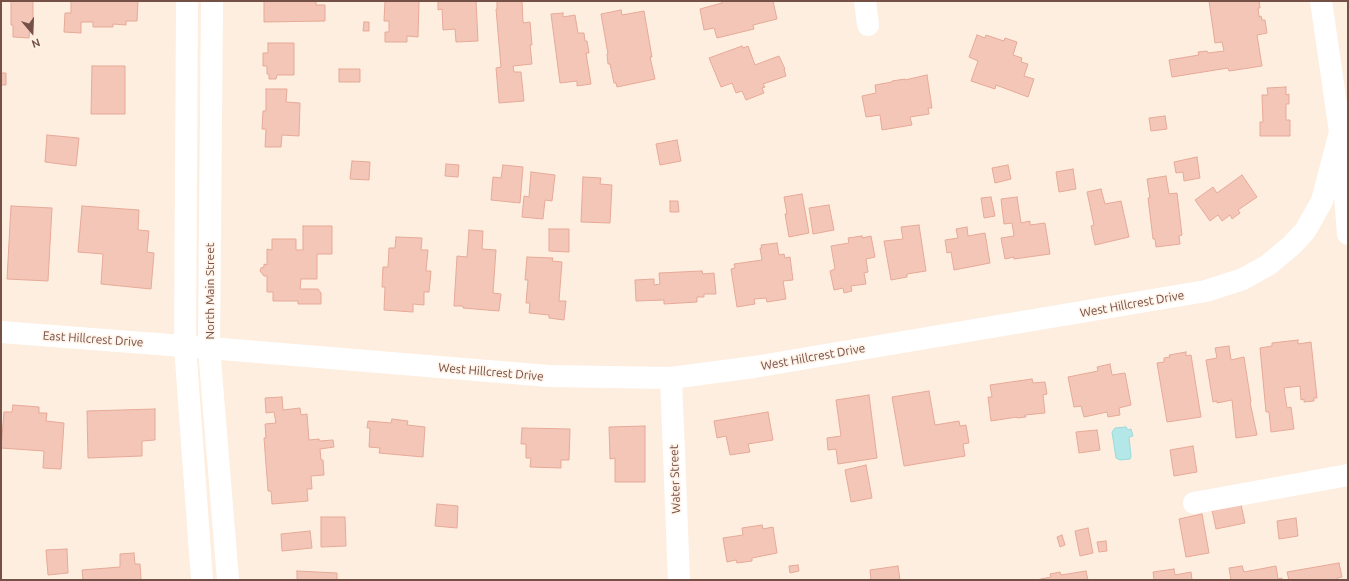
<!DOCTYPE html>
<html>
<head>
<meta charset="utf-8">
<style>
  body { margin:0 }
  #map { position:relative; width:1349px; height:581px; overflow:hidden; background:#fdeee0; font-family:Ubuntu,sans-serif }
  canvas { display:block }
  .frame { position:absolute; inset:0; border:2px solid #755047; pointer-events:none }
  .north { position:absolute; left:12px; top:12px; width:40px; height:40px; -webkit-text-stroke:3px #fff2e7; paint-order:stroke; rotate:161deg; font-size:11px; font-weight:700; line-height:16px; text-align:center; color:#755047 }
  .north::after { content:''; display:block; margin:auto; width:14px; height:18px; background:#755047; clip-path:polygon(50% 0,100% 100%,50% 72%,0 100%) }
</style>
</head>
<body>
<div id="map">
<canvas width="1349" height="581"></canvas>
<div class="frame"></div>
<div class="north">N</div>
</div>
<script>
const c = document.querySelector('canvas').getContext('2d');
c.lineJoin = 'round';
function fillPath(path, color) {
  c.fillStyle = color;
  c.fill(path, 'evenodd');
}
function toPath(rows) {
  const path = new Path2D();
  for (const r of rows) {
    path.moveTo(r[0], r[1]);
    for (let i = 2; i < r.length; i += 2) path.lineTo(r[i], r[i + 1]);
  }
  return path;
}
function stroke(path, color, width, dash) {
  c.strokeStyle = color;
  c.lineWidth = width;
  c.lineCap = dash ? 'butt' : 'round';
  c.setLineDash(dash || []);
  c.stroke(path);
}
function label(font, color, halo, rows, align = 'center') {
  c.font = font + ' Ubuntu,sans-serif';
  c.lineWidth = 3;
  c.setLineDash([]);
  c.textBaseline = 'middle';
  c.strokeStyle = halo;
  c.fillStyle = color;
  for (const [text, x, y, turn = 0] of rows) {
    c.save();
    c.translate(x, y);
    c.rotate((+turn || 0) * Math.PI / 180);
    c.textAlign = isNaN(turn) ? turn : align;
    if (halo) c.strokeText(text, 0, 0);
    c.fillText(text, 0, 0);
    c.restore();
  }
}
const water = toPath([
  [1126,427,1128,430,1131,429,1133,436,1129,437,1131,456,1130,459,1120,460,1116,458,1112,432,1115,428,1126,427]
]);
fillPath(water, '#b4e7e7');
stroke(water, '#9ad9d9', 1);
const building = toPath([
  [11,1,33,1,33,26,30,26,29,38,13,37,13,25,11,25,11,1],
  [71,1,138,1,137,21,126,21,126,25,113,24,113,27,93,27,93,22,81,22,81,33,64,32,65,13,71,13,71,1],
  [264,1,316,1,316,5,325,5,325,21,264,22,264,1],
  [385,1,419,1,418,37,407,36,407,42,385,42,385,32,389,32,389,21,384,21,385,1],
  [438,1,476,1,478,41,456,42,455,29,443,30,442,9,438,10,438,1],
  [497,1,522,1,523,23,530,22,532,45,530,45,532,64,513,66,514,72,521,72,524,101,499,103,496,68,501,67,496,9,497,9,497,1],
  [721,1,773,1,777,19,753,25,754,29,717,38,714,28,704,30,700,9,722,3,721,1],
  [1209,1,1259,1,1260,8,1258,8,1259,17,1261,16,1262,20,1265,20,1267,33,1257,35,1262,66,1229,71,1228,68,1172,77,1169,60,1199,55,1198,52,1207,51,1208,53,1224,51,1222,42,1215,43,1209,1],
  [621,10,622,15,644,11,652,57,650,57,655,79,617,87,616,83,614,83,610,64,608,64,607,54,608,54,601,14,621,10],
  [563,13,563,17,575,15,578,33,584,33,585,41,587,41,589,53,586,53,591,84,577,86,577,81,560,83,551,14,563,13],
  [364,22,369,22,369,31,363,31,364,22],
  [977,35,985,38,986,35,1004,41,1005,38,1017,42,1013,55,1022,58,1021,62,1028,64,1024,76,1034,79,1028,97,996,85,995,89,971,81,978,61,969,57,977,35],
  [268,43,294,43,294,75,277,75,276,79,269,79,269,74,267,74,267,66,263,66,263,53,268,53,268,43],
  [742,46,743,48,748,46,755,65,779,56,785,69,784,69,786,76,763,84,765,87,762,88,764,93,746,100,742,91,736,93,732,83,721,87,709,58,742,46],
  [92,66,125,66,125,114,91,114,92,66],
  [339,69,360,69,360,82,339,82,339,69],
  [1,73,6,73,6,85,1,85,1,73],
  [927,75,932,108,928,108,929,114,910,117,912,125,882,130,880,115,866,117,862,96,876,93,875,85,892,82,892,81,905,79,905,80,927,75],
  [1286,87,1286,95,1289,94,1289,104,1286,104,1286,120,1290,120,1290,136,1260,136,1260,122,1263,122,1262,95,1268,95,1267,88,1286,87],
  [266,89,287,89,286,102,300,103,299,136,282,135,281,147,265,147,266,129,262,129,263,111,266,111,266,89],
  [1165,116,1167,129,1151,131,1149,118,1165,116],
  [47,135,79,138,76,166,45,162,47,135],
  [677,140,681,161,660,165,656,144,677,140],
  [1197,157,1200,178,1184,181,1183,172,1176,173,1174,162,1197,157],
  [352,161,370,162,369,180,350,179,352,161],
  [446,164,459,165,458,177,445,176,446,164],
  [503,165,523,167,520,203,491,200,493,177,501,178,503,165],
  [1008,165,1011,179,995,183,992,168,1008,165],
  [1073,169,1076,189,1059,192,1056,172,1073,169],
  [531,172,555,175,552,201,545,200,543,219,522,217,524,196,529,197,531,172],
  [1242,175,1257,197,1238,210,1240,213,1232,219,1230,215,1222,221,1218,215,1210,221,1195,200,1213,187,1217,193,1242,175],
  [1166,176,1169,194,1177,193,1182,235,1179,236,1180,244,1156,247,1155,239,1153,239,1148,198,1150,198,1147,179,1166,176],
  [583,177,601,178,600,184,612,185,610,223,581,222,583,177],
  [1101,189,1105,204,1121,201,1129,237,1095,245,1091,226,1094,225,1087,192,1101,189],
  [802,194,809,233,789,237,785,214,787,214,784,197,802,194],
  [991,197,995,216,984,218,981,198,991,197],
  [1017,197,1021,223,1030,221,1030,225,1045,223,1050,254,1014,259,1014,257,1005,259,1001,238,1014,236,1012,223,1004,224,1001,199,1017,197],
  [670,201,678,201,679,212,670,212,670,201],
  [829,205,834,230,813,234,809,208,829,205],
  [11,206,52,208,48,281,7,279,11,206],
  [82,206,139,210,138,230,149,231,147,252,154,253,151,289,101,284,103,254,78,252,82,206],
  [919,225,926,271,907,274,907,277,891,280,884,241,903,239,901,227,919,225],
  [303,226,332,226,332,254,317,254,317,279,301,279,300,289,318,289,321,293,321,304,298,304,298,301,273,301,273,292,267,292,267,276,264,276,260,271,261,268,264,267,264,264,267,265,267,249,272,250,272,239,296,239,296,250,303,250,303,226],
  [967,227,968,236,985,233,990,263,954,270,951,252,947,253,945,240,958,238,956,229,967,227],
  [549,229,569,229,569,252,549,251,549,229],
  [469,230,483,231,482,249,496,250,493,293,501,294,499,311,463,308,463,306,454,306,457,256,467,257,469,230],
  [862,236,862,238,871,236,875,257,866,259,868,272,864,273,866,284,851,286,852,291,844,293,843,288,834,290,830,271,835,269,831,246,849,243,848,238,862,236],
  [396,237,422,238,421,250,428,250,426,271,431,271,429,292,424,292,424,305,413,304,413,312,384,310,385,287,382,287,383,267,388,267,389,248,395,248,396,237],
  [777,243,779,255,784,254,785,258,790,257,793,280,783,281,786,299,767,302,766,298,754,299,755,304,737,307,731,269,735,268,734,264,762,260,760,248,762,248,761,245,777,243],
  [527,257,553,258,552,261,562,262,559,301,566,301,564,320,549,318,549,315,529,313,530,303,526,303,528,280,525,280,527,257],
  [702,271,703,274,714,273,716,294,704,294,704,297,697,297,697,302,664,304,664,300,636,301,635,280,654,279,654,285,660,284,659,273,702,271],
  [1298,340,1298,344,1311,342,1317,398,1314,398,1314,401,1304,402,1304,399,1301,400,1300,386,1284,388,1287,408,1291,407,1294,429,1271,432,1269,412,1266,412,1260,348,1272,346,1272,343,1298,340],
  [1229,346,1231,360,1244,357,1251,402,1250,402,1257,435,1236,438,1232,400,1217,403,1217,401,1213,402,1206,360,1217,358,1215,348,1229,346],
  [1186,352,1186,356,1191,355,1201,417,1167,422,1157,363,1164,362,1164,358,1170,357,1169,355,1186,352],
  [1110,364,1112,375,1125,373,1131,405,1119,408,1120,415,1108,417,1107,412,1084,417,1081,406,1074,407,1068,377,1098,371,1097,367,1110,364],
  [1032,379,1033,383,1045,382,1047,394,1043,395,1045,413,1025,415,1026,417,1017,418,1017,417,991,421,988,397,992,397,990,385,1032,379],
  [929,391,935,425,959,421,960,426,966,425,969,443,963,444,965,456,904,466,892,397,929,391],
  [869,395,877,458,838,464,836,449,828,450,827,438,841,436,836,400,869,395],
  [282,397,283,410,300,408,301,415,307,414,309,440,319,439,320,441,333,440,334,447,320,449,321,460,323,460,324,475,311,476,312,489,307,489,308,501,272,504,271,491,268,491,264,438,266,438,265,424,276,423,274,412,266,413,265,398,282,397],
  [13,405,39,407,39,413,47,413,46,421,64,423,61,469,43,468,44,451,1,448,4,412,12,412,13,405],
  [155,409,155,440,142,441,142,456,88,458,87,411,155,409],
  [768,412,773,440,748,444,750,452,730,455,726,436,717,438,714,421,768,412],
  [392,419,408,421,407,425,425,427,423,457,379,453,380,448,369,447,370,428,367,428,368,421,391,423,392,419],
  [645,426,645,482,615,482,615,458,610,459,609,427,645,426],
  [522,428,570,429,569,460,561,460,561,468,530,467,531,458,526,458,526,444,521,444,522,428],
  [1097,430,1100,450,1079,453,1076,432,1097,430],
  [1193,446,1197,472,1174,476,1170,450,1193,446],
  [866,465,872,498,851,502,845,470,866,465],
  [1240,500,1245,523,1216,529,1211,505,1240,500],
  [437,504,458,506,457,528,435,526,437,504],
  [1202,514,1209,553,1186,557,1179,519,1202,514],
  [321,517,345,517,346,546,321,547,321,517],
  [1296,518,1298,536,1279,539,1277,521,1296,518],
  [762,525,763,529,773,527,777,553,752,558,752,561,737,563,736,560,727,562,723,538,743,535,742,528,762,525],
  [1088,528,1093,553,1080,556,1075,531,1088,528],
  [310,531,312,548,282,551,281,534,310,531],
  [1062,535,1065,545,1060,547,1057,537,1062,535],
  [1106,541,1107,551,1099,552,1097,542,1106,541],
  [67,549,68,573,48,575,46,550,67,549],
  [134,553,135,564,140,564,141,580,83,580,82,570,120,567,120,554,134,553],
  [1339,563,1342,577,1337,578,1338,580,1289,580,1287,572,1339,563],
  [798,565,799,571,790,573,789,566,798,565],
  [898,566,900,580,871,580,870,570,898,566],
  [1242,566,1244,572,1276,566,1278,579,1282,578,1282,580,1231,580,1229,568,1242,566],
  [1174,569,1175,575,1191,572,1192,580,1154,580,1153,572,1174,569],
  [297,571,337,573,337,580,297,580,297,571],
  [1086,571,1088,580,1036,580,1051,577,1050,574,1060,572,1061,575,1086,571]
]);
fillPath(building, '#f4c6b7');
stroke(building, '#e7a997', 1);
stroke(toPath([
  [187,1,185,346,202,580],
  [212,1,209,348,228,580],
  [865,1,868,25],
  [1321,1,1340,132,1348,234],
  [1,332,209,348,549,376,671,378,754,367,1206,291,1243,279,1268,265,1291,246,1305,231,1322,201,1340,132],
  [671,378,679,580],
  [1194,503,1348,475]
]), '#fff', 22);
label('12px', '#755047', '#fff2e7', [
  ["North Main Street",210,291,-90],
  ["West Hillcrest Drive",1132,304,-10],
  ["East Hillcrest Drive",93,339,4],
  ["West Hillcrest Drive",813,357,-10],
  ["West Hillcrest Drive",491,372,5],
  ["Water Street",675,479,-92]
]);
</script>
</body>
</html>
